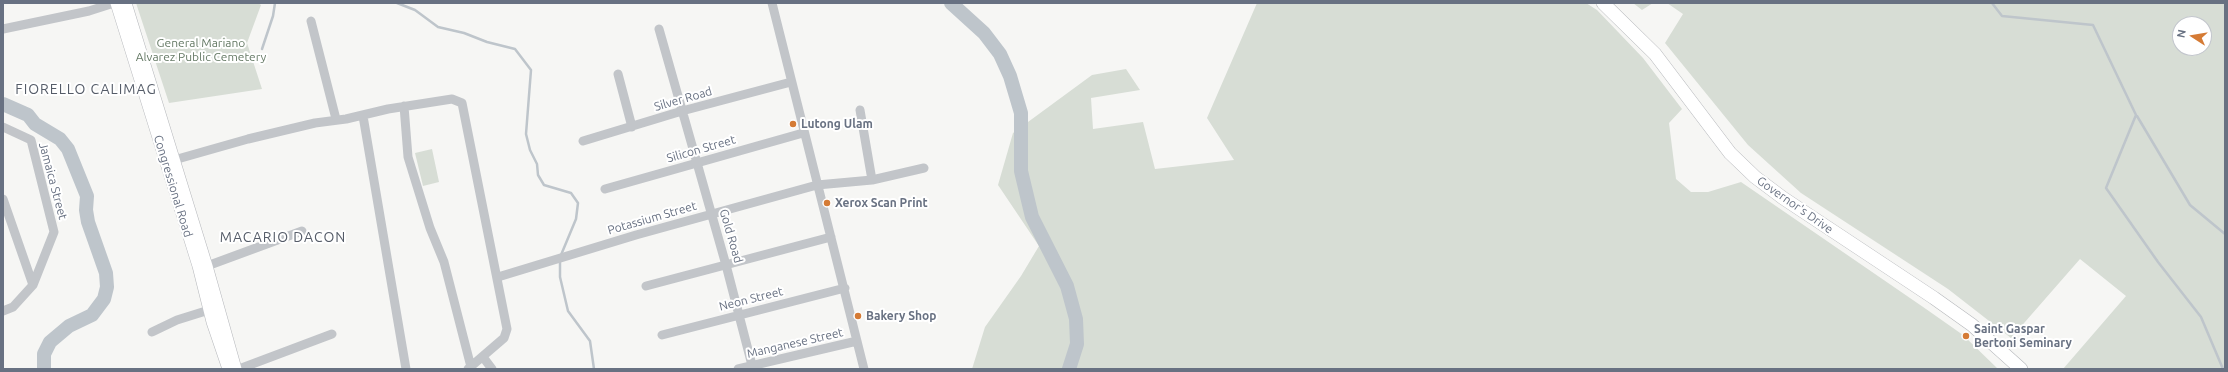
<!DOCTYPE html>
<html>
<head>
<meta charset="utf-8">
<style>
  body { margin:0 }
  #map { position:relative; width:2228px; height:372px; overflow:hidden; background:#f6f6f4; font-family:Ubuntu,sans-serif }
  canvas { display:block }
  .frame { position:absolute; inset:0; border:4px solid #687182; pointer-events:none }
  .north { position:absolute; left:2172px; top:16px; width:40px; height:40px; box-sizing:border-box; background:#fff; border:1px solid #c3c6cd; border-radius:50%; rotate:282deg; font-size:11px; font-weight:700; line-height:16px; text-align:center; color:#687182 }
  .north::after { content:''; display:block; margin:auto; width:14px; height:18px; background:#d57b35; clip-path:polygon(50% 0,100% 100%,50% 72%,0 100%) }
</style>
</head>
<body>
<div id="map">
<canvas width="2228" height="372"></canvas>
<div class="frame"></div>
<div class="north">N</div>
</div>
<script>
const c = document.querySelector('canvas').getContext('2d');
c.lineJoin = 'round';
function fillPath(path, color) {
  c.fillStyle = color;
  c.fill(path, 'evenodd');
}
function toPath(rows) {
  const path = new Path2D();
  for (const r of rows) {
    path.moveTo(r[0], r[1]);
    for (let i = 2; i < r.length; i += 2) path.lineTo(r[i], r[i + 1]);
  }
  return path;
}
function stroke(path, color, width, dash) {
  c.strokeStyle = color;
  c.lineWidth = width;
  c.lineCap = dash ? 'butt' : 'round';
  c.setLineDash(dash || []);
  c.stroke(path);
}
function label(font, color, halo, rows, align = 'center') {
  c.font = font + ' Ubuntu,sans-serif';
  c.lineWidth = 4;
  c.setLineDash([]);
  c.textBaseline = 'middle';
  c.strokeStyle = halo;
  c.fillStyle = color;
  for (const [text, x, y, turn = 0] of rows) {
    c.save();
    c.translate(x, y);
    c.rotate((+turn || 0) * Math.PI / 180);
    c.textAlign = isNaN(turn) ? turn : align;
    if (halo) c.strokeText(text, 0, 0);
    c.fillText(text, 0, 0);
    c.restore();
  }
}
fillPath(toPath([
  [136,3,258,3,261,5,247,43,262,89,169,103],
  [1257,3,1586,3,1597,10,1643,58,1682,109,1669,123,1676,179,1691,192,1708,192,1741,182,1926,309,1963,335,1998,369,972,369,985,327,1021,276,1039,246,998,185,1013,133,1092,75,1126,69,1140,90,1091,98,1093,129,1143,122,1155,169,1234,160,1207,118],
  [1633,3,1653,3,1642,10],
  [1667,3,2225,3,2225,369,2063,369,2126,296,2080,259,2011,338,1948,289,1801,193,1748,145,1665,43,1683,14],
  [2180,24,2204,24,2204,48,2180,48],
  [432,149,439,182,423,186,415,153]
]), '#d7ddd5');
stroke(toPath([
  [397,3,415,10,438,27,464,33,487,42,515,49,531,70,526,134,530,150,537,164,538,175,544,185,571,193,578,203,576,219,561,255],
  [1992,3,2002,16,2093,25,2136,115,2106,188,2158,262,2201,317,2223,369],
  [262,49,273,16,275,3],
  [2137,116,2190,205,2225,234],
  [560,260,560,277,568,311,590,341,594,369]
]), '#bec5cb', 2.5);
stroke(toPath([
  [951,3,984,33,1000,54,1010,76,1021,113,1021,171,1032,217,1067,286,1076,319,1077,344,1069,369],
  [3,104,28,115,35,124,60,139,68,149,87,196,86,210,88,222,106,273,107,287,104,299,92,315,69,326,50,342,44,354,44,369]
]), '#bec5cb', 14);
const major = toPath([
  [116,3,198,266,212,322,228,369],
  [126,3,207,266,236,369]
]);
const highway = toPath([
  [1603,3,1655,54,1730,153,1755,177,1783,198,1934,298,1972,325,2021,369]
]);
stroke(major, '#b6b8bc', 12);
stroke(highway, '#b5b7bb', 14);
stroke(toPath([
  [772,3,864,369],
  [311,21,336,119],
  [3,29,89,11,114,3],
  [659,29,726,265,753,369],
  [618,74,632,127],
  [404,106,408,157,430,228,444,262,471,367],
  [860,110,872,180],
  [363,116,406,369],
  [3,127,31,140,54,232,33,285,13,307,3,311],
  [583,141,682,111,791,82],
  [174,160,248,139,315,123,346,119,388,109,452,99,462,103,507,329,504,338,468,369],
  [605,189,803,133],
  [3,199,33,285],
  [207,266,302,231],
  [498,277,636,235,817,185,872,180,924,168],
  [646,286,831,237],
  [152,332,177,320,209,310],
  [662,335,845,288],
  [483,357,492,369],
  [239,369,332,334],
  [738,369,857,341]
]), '#c2c5c9', 9);
stroke(major, '#fff', 11);
stroke(highway, '#fff', 13);
for (const [x, y, r, color] of [
  [793,124,4,"#d57b35"],
  [827,203,4,"#d57b35"],
  [858,316,4,"#d57b35"],
  [1966,336,4,"#d57b35"]
]) {
  const dot = new Path2D();
  dot.arc(x, y, r, 0, 2 * Math.PI);
  c.fillStyle = color;
  c.fill(dot);
  stroke(dot, '#fff', 1.5);
}
label('12px', '#667a66', '#fff', [
  ["General Mariano",201,43],
  ["Alvarez Public Cemetery",201,57]
]);
label('12px', '#687182', '#fff', [
  ["Silver Road",683,99,-16],
  ["Silicon Street",701,149,-16],
  ["Jamaica Street",53,181,75],
  ["Congressional Road",173,186,73],
  ["Governor's Drive",1795,205,35],
  ["Potassium Street",652,218,-16],
  ["Gold Road",731,236,74],
  ["Neon Street",751,299,-14],
  ["Manganese Street",795,343,-13]
]);
label('bold 12px', '#687182', '#fff', [
  ["Lutong Ulam",801,124],
  ["Xerox Scan Print",835,203],
  ["Bakery Shop",866,316],
  ["Saint Gaspar",1974,329],
  ["Bertoni Seminary",1974,343]
], 'left');
c.letterSpacing = '1px';
label('14px', '#555c68', '#fff', [
  ["FIORELLO CALIMAG",86,89],
  ["MACARIO DACON",283,237]
]);
c.letterSpacing = '0px';
</script>
</body>
</html>
